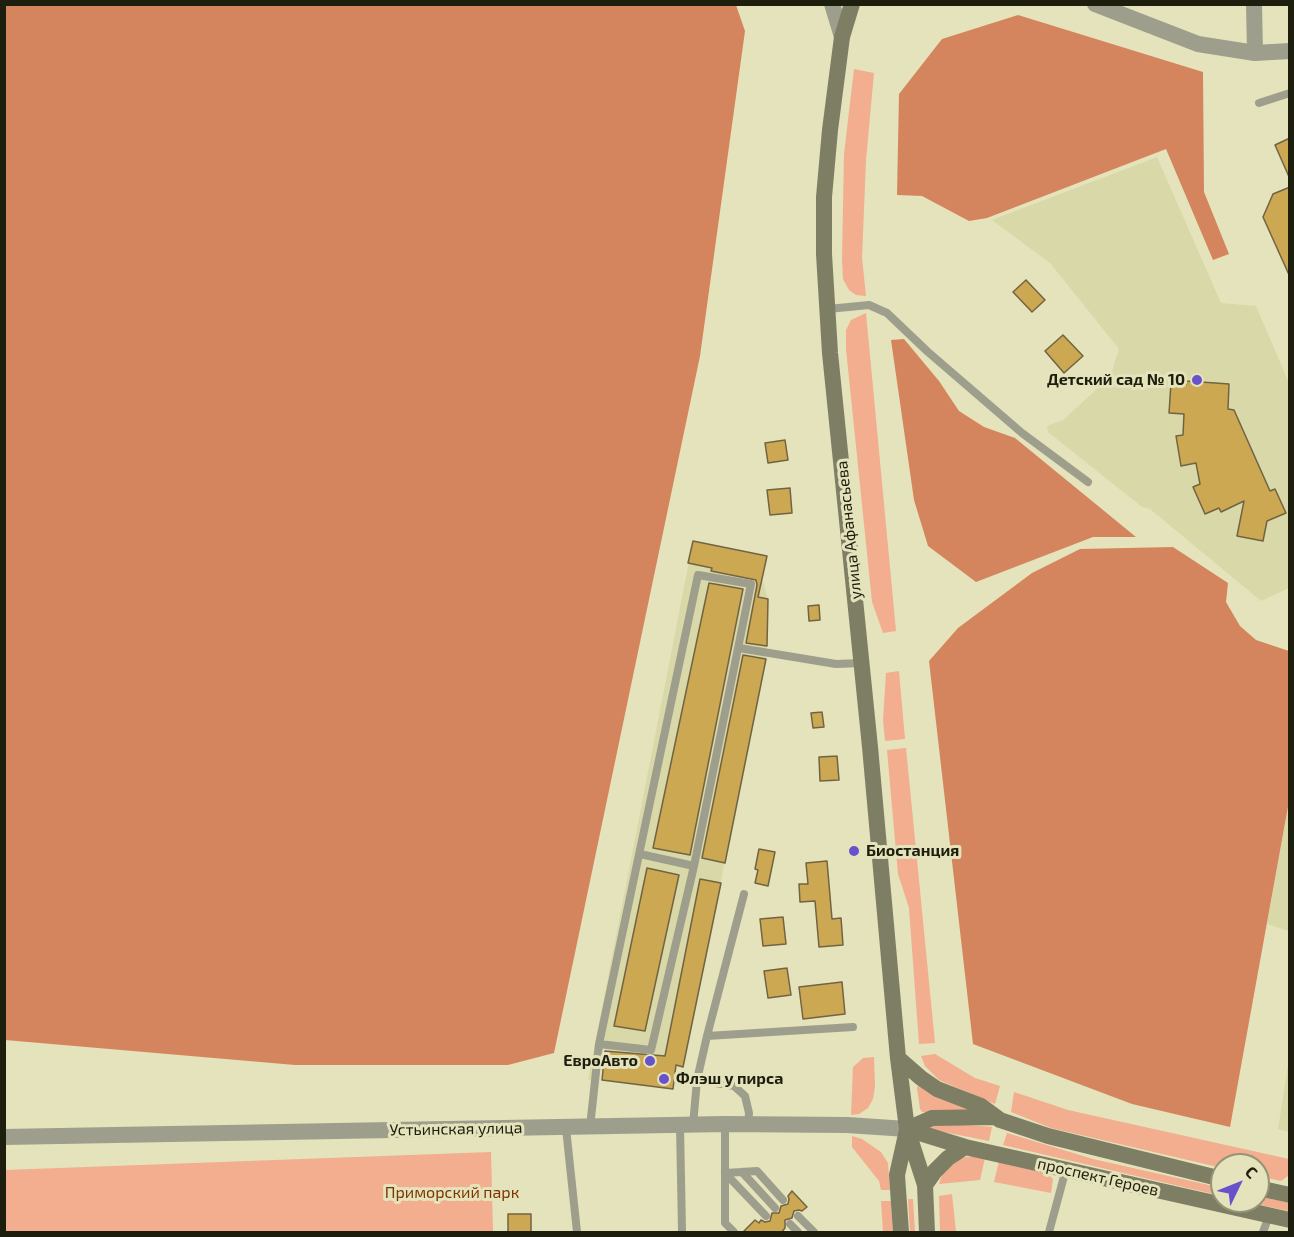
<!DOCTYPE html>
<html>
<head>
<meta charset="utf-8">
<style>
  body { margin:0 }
  #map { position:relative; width:1294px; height:1237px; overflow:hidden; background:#e4e3bb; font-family:"Exo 2",sans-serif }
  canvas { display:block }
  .frame { position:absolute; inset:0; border:6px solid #1e1e0f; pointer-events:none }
  .north { position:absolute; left:1210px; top:1153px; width:60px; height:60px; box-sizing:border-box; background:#e4e3bb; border:2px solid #959476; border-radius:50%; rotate:47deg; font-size:16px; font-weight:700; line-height:24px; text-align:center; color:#1e1e0f }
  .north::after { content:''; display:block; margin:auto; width:21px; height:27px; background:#6752cb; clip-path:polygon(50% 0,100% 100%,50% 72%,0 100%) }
</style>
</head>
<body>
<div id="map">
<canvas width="1294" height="1237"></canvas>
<div class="frame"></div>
<div class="north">С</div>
</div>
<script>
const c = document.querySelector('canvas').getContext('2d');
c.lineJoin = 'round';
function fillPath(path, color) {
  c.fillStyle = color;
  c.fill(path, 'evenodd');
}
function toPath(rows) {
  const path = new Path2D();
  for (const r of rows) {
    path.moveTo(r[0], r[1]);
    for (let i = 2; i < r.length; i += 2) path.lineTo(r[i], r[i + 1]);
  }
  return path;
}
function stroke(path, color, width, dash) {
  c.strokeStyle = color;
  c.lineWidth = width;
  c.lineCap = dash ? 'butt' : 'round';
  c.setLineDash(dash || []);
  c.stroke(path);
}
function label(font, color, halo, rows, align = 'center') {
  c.font = font + ' "Exo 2",sans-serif';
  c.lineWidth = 6;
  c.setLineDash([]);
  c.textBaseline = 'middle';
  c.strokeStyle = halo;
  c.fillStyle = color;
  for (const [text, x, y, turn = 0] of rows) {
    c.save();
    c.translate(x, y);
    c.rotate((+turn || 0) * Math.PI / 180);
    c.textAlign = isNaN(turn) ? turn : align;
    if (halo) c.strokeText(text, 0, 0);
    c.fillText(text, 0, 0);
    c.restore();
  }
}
fillPath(toPath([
  [1157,157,1221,303,1256,306,1289,383,1289,588,1261,601,1150,509,1142,507,1048,432,1047,426,1063,420,1110,377,1119,349,1050,263,992,220],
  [693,541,767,556,762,579,768,599,766,659,683,1067,664,1063,660,1056,603,1049,599,1080,588,1080],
  [1289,801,1289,931,1267,924],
  [1289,1059,1290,1132,1289,1132,1278,1129]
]), '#d9d8a8');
fillPath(toPath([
  [854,69,874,73,866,160,862,258,866,296,856,295,849,290,843,279,842,259,844,154],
  [866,313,896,631,883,633,872,602,846,349,846,330,851,320],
  [899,671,905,739,885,741,883,720,886,673],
  [906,748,935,1043,919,1044,909,908,898,874,887,750],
  [935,1054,975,1078,1000,1086,995,1104,939,1080,925,1066,921,1056],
  [874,1057,875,1087,873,1099,868,1108,859,1114,851,1115,853,1067,863,1058],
  [919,1083,985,1113,922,1112,920,1109,917,1088],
  [1014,1092,1068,1110,1289,1159,1289,1175,1281,1181,1258,1176,1258,1165,1222,1165,1222,1168,1051,1128,1011,1112],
  [947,1124,980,1126,992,1127,989,1141,929,1129,929,1126],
  [1007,1133,1093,1159,1222,1188,1222,1196,1003,1145],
  [852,1136,862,1139,881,1152,888,1163,890,1190,881,1190,879,1181,852,1147],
  [491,1152,493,1232,5,1232,5,1170],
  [973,1156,985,1158,980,1180,939,1184,943,1172,961,1158],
  [999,1161,1046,1172,1053,1179,1051,1193,994,1182],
  [952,1194,956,1232,940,1232,939,1196],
  [1258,1196,1289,1203,1289,1211,1242,1201,1258,1201],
  [908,1199,913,1199,915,1232,910,1232],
  [881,1201,891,1201,893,1232,883,1232]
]), '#f2ae8e');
fillPath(toPath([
  [4,5,736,5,745,31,700,356,554,1053,508,1065,295,1065,5,1040],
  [1018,15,1203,72,1204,192,1229,254,1213,260,1166,149,987,218,969,221,922,196,897,195,899,94,942,39],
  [904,339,939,381,959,411,984,427,1015,438,1136,537,1093,537,976,582,928,546,914,500,891,340],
  [1173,547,1228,583,1226,602,1240,626,1256,640,1289,651,1289,801,1230,1127,1132,1104,973,1044,929,661,958,628,1032,573,1080,549]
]), '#d4855d');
const building = toPath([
  [1290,138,1290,179,1275,145,1290,138],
  [1290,187,1290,277,1263,217,1273,194,1290,187],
  [1026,280,1045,300,1032,312,1013,292,1026,280],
  [1063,335,1083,356,1064,373,1045,351,1063,335],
  [1187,381,1229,384,1228,409,1234,410,1270,491,1275,489,1286,513,1267,521,1263,541,1237,536,1244,501,1221,512,1219,508,1205,514,1193,487,1200,484,1196,463,1181,466,1176,436,1183,435,1184,414,1169,413,1171,383,1186,385,1187,381],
  [785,440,788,460,768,463,765,443,785,440],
  [790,488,792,513,770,515,767,490,790,488],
  [693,541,767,556,758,597,768,599,767,646,746,643,757,585,756,580,711,571,712,568,688,563,693,541],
  [709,583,743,589,690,855,653,848,709,583],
  [819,605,820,620,809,621,808,606,819,605],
  [743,655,766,659,725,863,702,858,743,655],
  [822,712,824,727,813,728,811,713,822,712],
  [837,756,839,780,820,781,819,757,837,756],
  [759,849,775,852,768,886,755,883,758,870,755,869,759,849],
  [827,861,832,919,841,918,843,945,819,947,815,901,800,902,799,884,808,884,806,863,827,861],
  [647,868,679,875,645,1031,614,1026,647,868],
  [700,879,721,883,683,1067,676,1065,673,1089,602,1080,605,1051,665,1056,700,879],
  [783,917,786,944,763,946,760,919,783,917],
  [787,968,791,995,768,998,764,971,787,968],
  [842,982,845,1014,803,1019,799,987,842,982],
  [792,1191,807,1207,802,1211,799,1210,794,1211,792,1218,785,1220,785,1228,781,1233,742,1233,755,1220,759,1223,761,1220,765,1222,770,1221,772,1213,779,1213,781,1206,788,1204,789,1199,788,1196,792,1191],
  [508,1214,531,1214,531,1233,508,1233,508,1214]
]);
fillPath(building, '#cca853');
stroke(building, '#726342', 1.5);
stroke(toPath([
  [1259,103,1290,93],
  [828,309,869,305,887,313,928,352,1022,433,1088,482],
  [739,648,836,664,862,663],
  [640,854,694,866],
  [707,1036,853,1027],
  [697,1080,734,1086,745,1096,749,1113,748,1125],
  [725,1124,725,1223,734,1232],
  [680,1125,682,1232],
  [693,1125,697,1080,707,1036,744,894],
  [590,1127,599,1044,698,575,751,584,694,866,651,1050,599,1044],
  [566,1128,577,1232],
  [742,1172,775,1208],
  [725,1173,757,1171,783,1200],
  [725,1173,766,1216],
  [798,1216,814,1232],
  [790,1224,798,1232],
  [1049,1232,1066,1169],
  [1263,1232,1269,1216]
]), '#9e9e8d', 8);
stroke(toPath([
  [832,4,842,37],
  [1254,4,1255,53],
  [4,1137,725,1124,847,1125,907,1129]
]), '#9e9e8d', 16);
stroke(toPath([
  [1095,4,1198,44,1255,53,1290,51]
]), '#9e9e8d', 16);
stroke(toPath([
  [852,4,842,37,830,130,824,197,824,254,830,353,870,747,898,1058,907,1129,925,1185,927,1232],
  [898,1058,921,1078,937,1089,981,1106,1000,1120,1048,1136,1222,1179],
  [907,1129,965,1147,1290,1220],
  [907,1129,932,1118,994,1117],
  [925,1185,935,1171,948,1158,965,1147],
  [1258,1188,1290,1195],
  [901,1232,897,1175,907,1130]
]), '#7e7e65', 16);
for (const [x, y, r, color] of [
  [1197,380,6,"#6752cb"],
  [854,851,6,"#6752cb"],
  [650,1061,6,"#6752cb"],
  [664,1079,6,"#6752cb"]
]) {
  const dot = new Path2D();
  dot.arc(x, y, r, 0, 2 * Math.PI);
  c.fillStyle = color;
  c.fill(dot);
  stroke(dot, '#e4e3bb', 2);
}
label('bold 16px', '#1e1e0f', '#e4e3bb', [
  ["Детский сад № 10",1185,380],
  ["Биостанция",866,851,"left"],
  ["ЕвроАвто",638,1061],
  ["Флэш у пирса",676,1079,"left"]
], 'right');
label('16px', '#1e1e0f', '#e4e3bb', [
  ["улица Афанасьева",849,530,-96],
  ["Устьинская улица",456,1129,-1],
  ["проспект Героев",1098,1177,13]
]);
label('16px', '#7c3404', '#e4e3bb', [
  ["Приморский парк",452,1193]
]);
</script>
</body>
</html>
